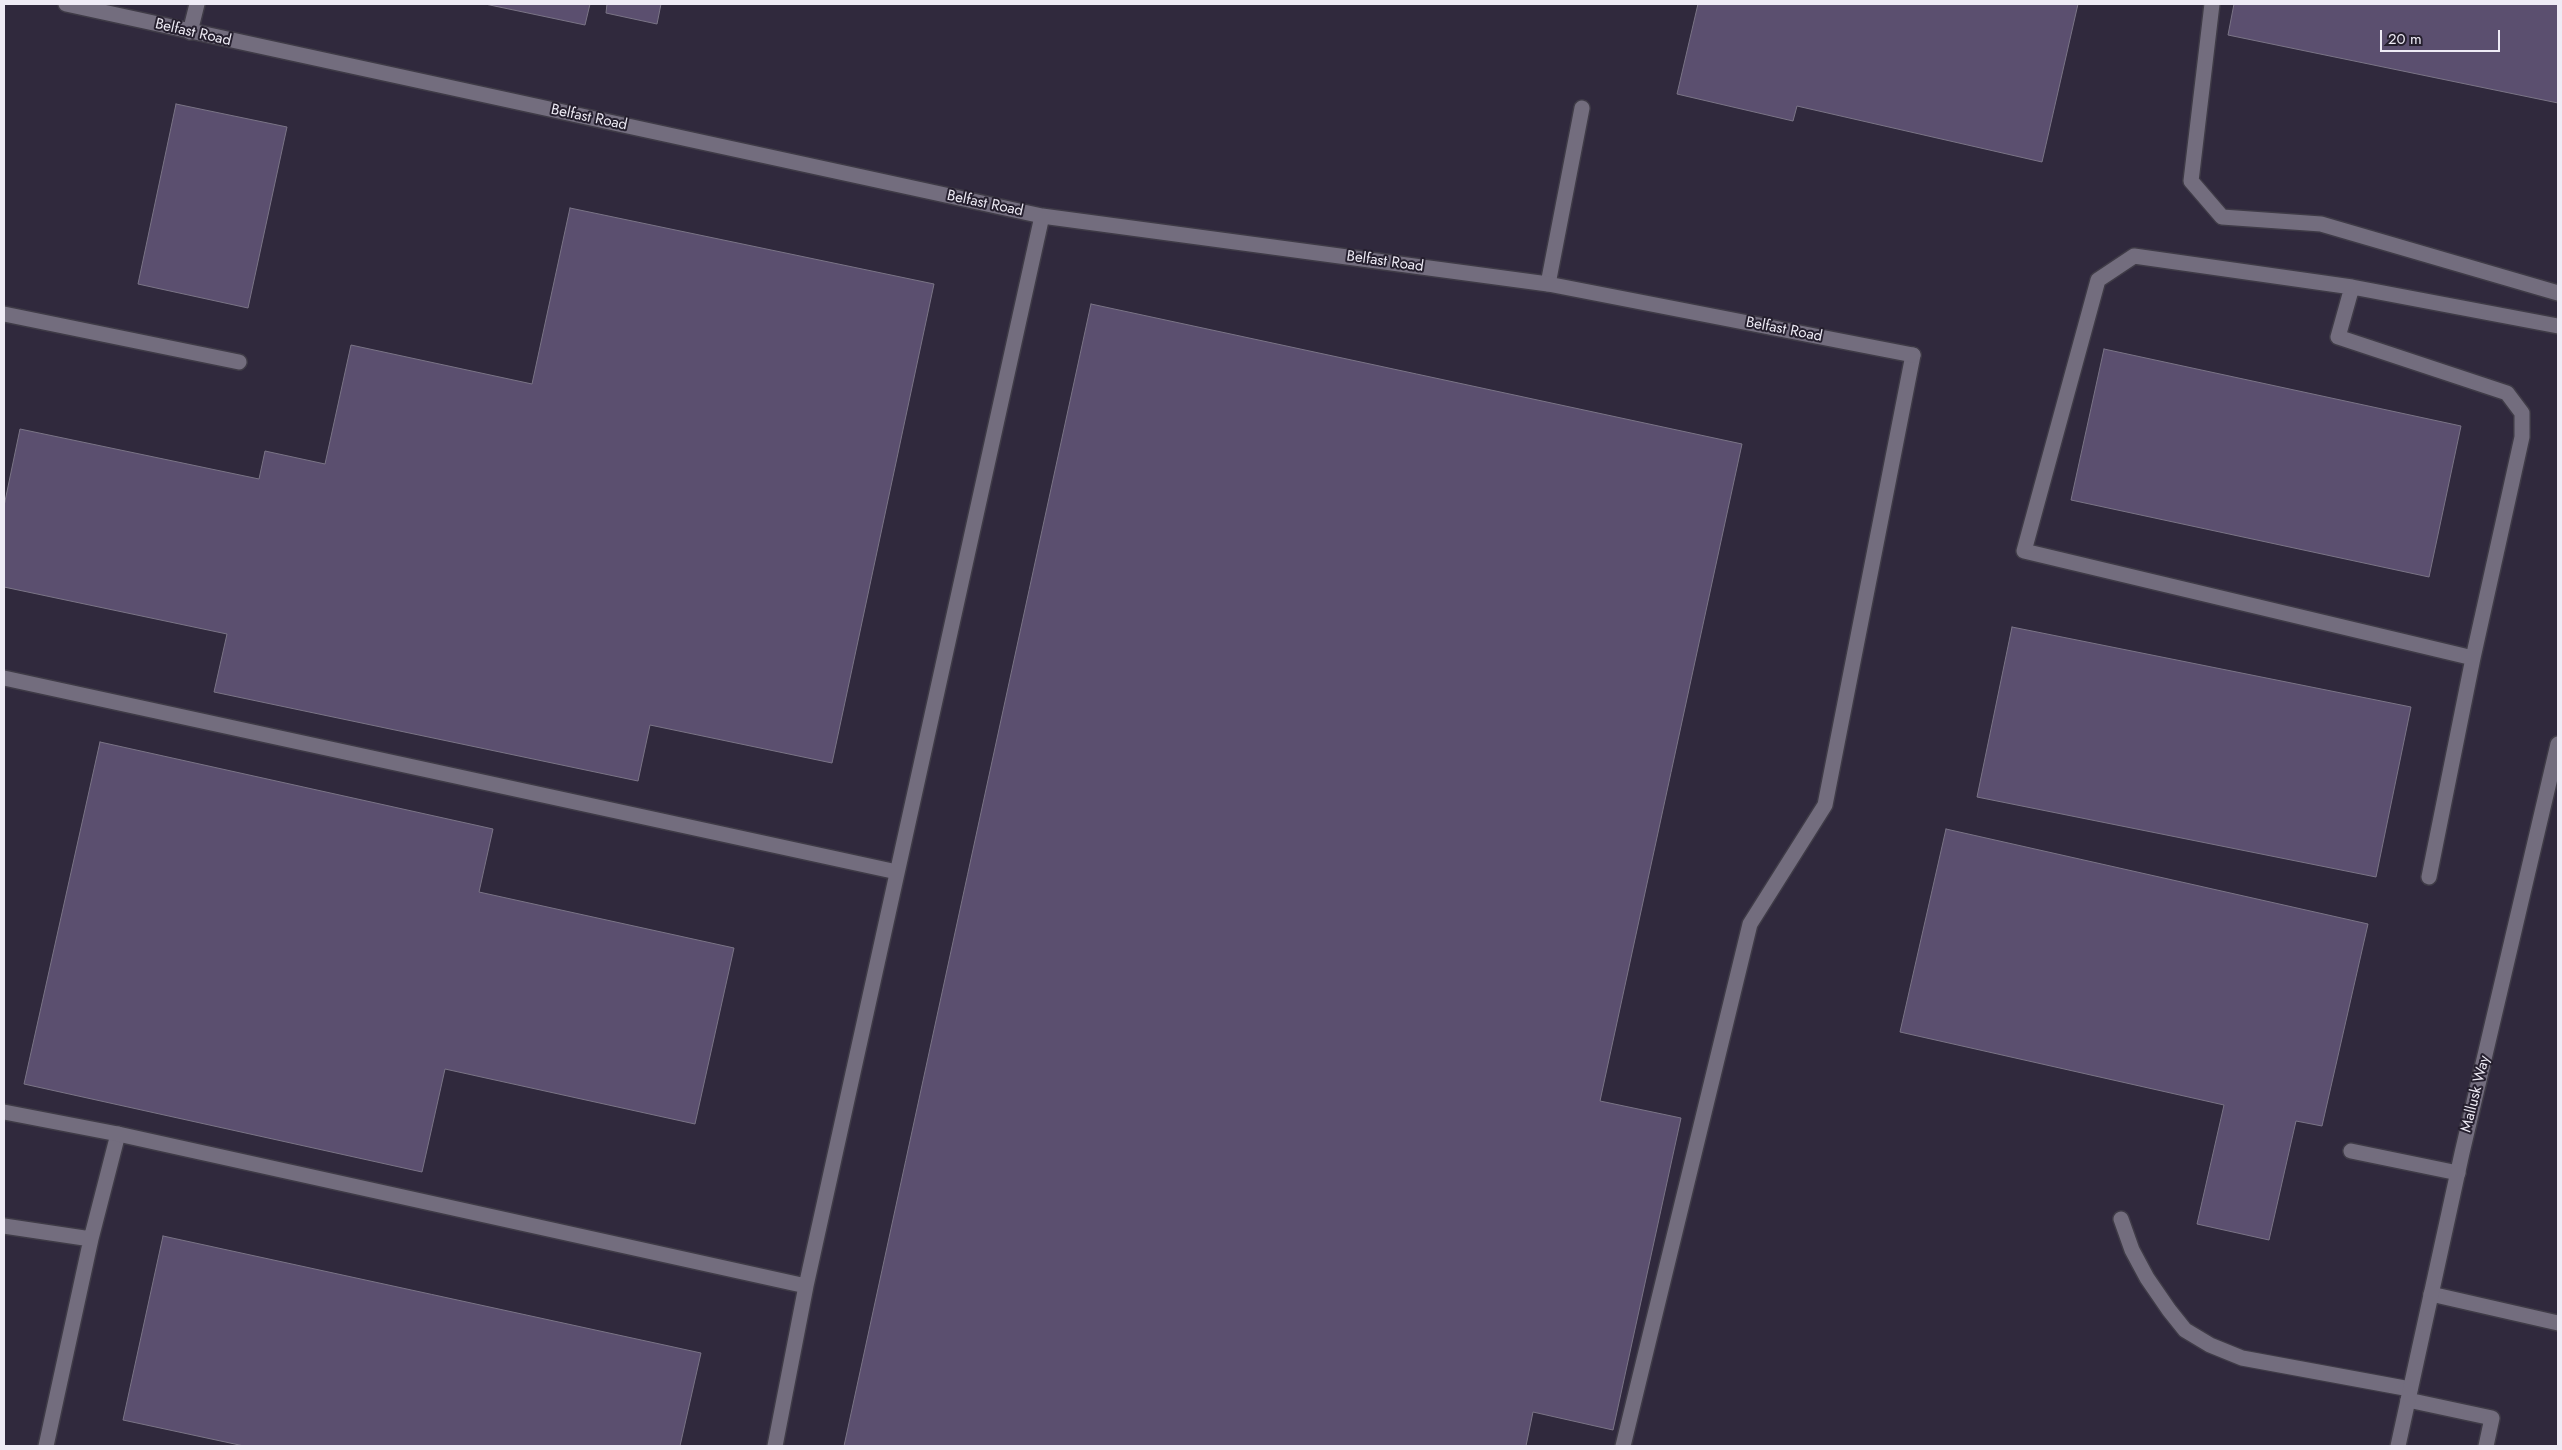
<!DOCTYPE html>
<html>
<head>
<meta charset="utf-8">
<style>
  body { margin:0 }
  #map { position:relative; width:2562px; height:1450px; overflow:hidden; background:#251f2e; font-family:Jost,sans-serif }
  canvas { display:block }
  .frame { position:absolute; inset:0; border:5px solid #eeebf5; pointer-events:none }
  .scale { position:absolute; left:2380px; top:30px; width:120px; height:22px; box-sizing:border-box; border:2px solid #eeebf5; border-top:0; padding-left:6px; font-size:15px; line-height:18px; white-space:nowrap; color:#eeebf5; -webkit-text-stroke:4px #251f2e; paint-order:stroke }
</style>
</head>
<body>
<div id="map">
<canvas width="2562" height="1450"></canvas>
<div class="frame"></div>
<div class="scale">20 m</div>
</div>
<script>
const c = document.querySelector('canvas').getContext('2d');
c.lineJoin = 'round';
function fillPath(path, color) {
  c.fillStyle = color;
  c.fill(path, 'evenodd');
}
function toPath(rows) {
  const path = new Path2D();
  for (const r of rows) {
    path.moveTo(r[0], r[1]);
    for (let i = 2; i < r.length; i += 2) path.lineTo(r[i], r[i + 1]);
  }
  return path;
}
function stroke(path, color, width, dash) {
  c.strokeStyle = color;
  c.lineWidth = width;
  c.lineCap = dash ? 'butt' : 'round';
  c.setLineDash(dash || []);
  c.stroke(path);
}
function label(font, color, halo, rows, align = 'center') {
  c.font = font + ' Jost,sans-serif';
  c.lineWidth = 4;
  c.setLineDash([]);
  c.textBaseline = 'middle';
  c.strokeStyle = halo;
  c.fillStyle = color;
  for (const [text, x, y, turn = 0] of rows) {
    c.save();
    c.translate(x, y);
    c.rotate((+turn || 0) * Math.PI / 180);
    c.textAlign = isNaN(turn) ? turn : align;
    if (halo) c.strokeText(text, 0, 0);
    c.fillText(text, 0, 0);
    c.restore();
  }
}
fillPath(toPath([
  [4,4,2558,4,2558,1446,4,1446]
]), '#30293d');
const building = toPath([
  [485,4,590,4,585,25,485,4],
  [607,4,661,4,657,24,606,13,607,4],
  [1698,4,2078,4,2042,162,1797,106,1793,121,1677,94,1698,4],
  [2234,4,2558,4,2558,103,2228,35,2234,4],
  [176,104,287,127,248,308,138,284,176,104],
  [570,208,934,284,832,763,650,725,638,781,214,692,227,634,4,587,4,506,20,429,259,479,265,451,325,464,351,345,532,384,570,208],
  [1091,304,1742,444,1600,1101,1681,1118,1613,1430,1533,1412,1526,1446,844,1446,1091,304],
  [2104,349,2461,426,2429,577,2071,500,2104,349],
  [2012,627,2411,707,2376,877,1977,797,2012,627],
  [100,742,493,829,479,892,734,948,695,1124,445,1069,422,1172,24,1084,100,742],
  [1946,829,2368,924,2322,1126,2296,1121,2269,1240,2197,1224,2224,1105,1900,1032,1946,829],
  [163,1236,701,1353,680,1446,244,1446,123,1420,163,1236]
]);
fillPath(building, '#5b4f6f');
stroke(building, '#7a7486', 1);
const lane = toPath([
  [2212,4,2191,181,2222,217,2321,224,2558,293],
  [190,32,197,4],
  [1548,284,1582,108],
  [2352,287,2338,337,2507,393,2522,413,2522,437,2473,658,2429,877],
  [4,314,239,362],
  [2473,658,2024,551,2098,280,2134,256,2352,287,2558,326],
  [2351,1151,2458,1173],
  [2121,1219,2132,1250,2147,1278,2169,1310,2185,1330,2210,1345,2242,1358,2410,1389],
  [4,1226,91,1239],
  [2431,1294,2558,1323],
  [2408,1400,2492,1418,2486,1446],
  [46,1446,91,1239,118,1134],
  [1623,1446,1750,924,1825,805,1913,355]
]);
const street = toPath([
  [66,4,1042,216,1548,284,1913,355],
  [4,678,897,872],
  [4,1112,118,1134,806,1286],
  [775,1446,806,1286,1042,216],
  [2398,1446,2462,1153,2558,744]
]);
stroke(lane, '#3f3b47', 18);
stroke(street, '#3f3b47', 18);
stroke(lane, '#736d7e', 15);
stroke(street, '#736d7e', 15);
label('15px', '#eeebf5', '#251f2e', [
  ["Belfast Road",193,33,13],
  ["Belfast Road",589,118,12],
  ["Belfast Road",985,204,12],
  ["Belfast Road",1385,262,8],
  ["Belfast Road",1784,330,11],
  ["Mallusk Way",2476,1094,-76]
]);
</script>
</body>
</html>
